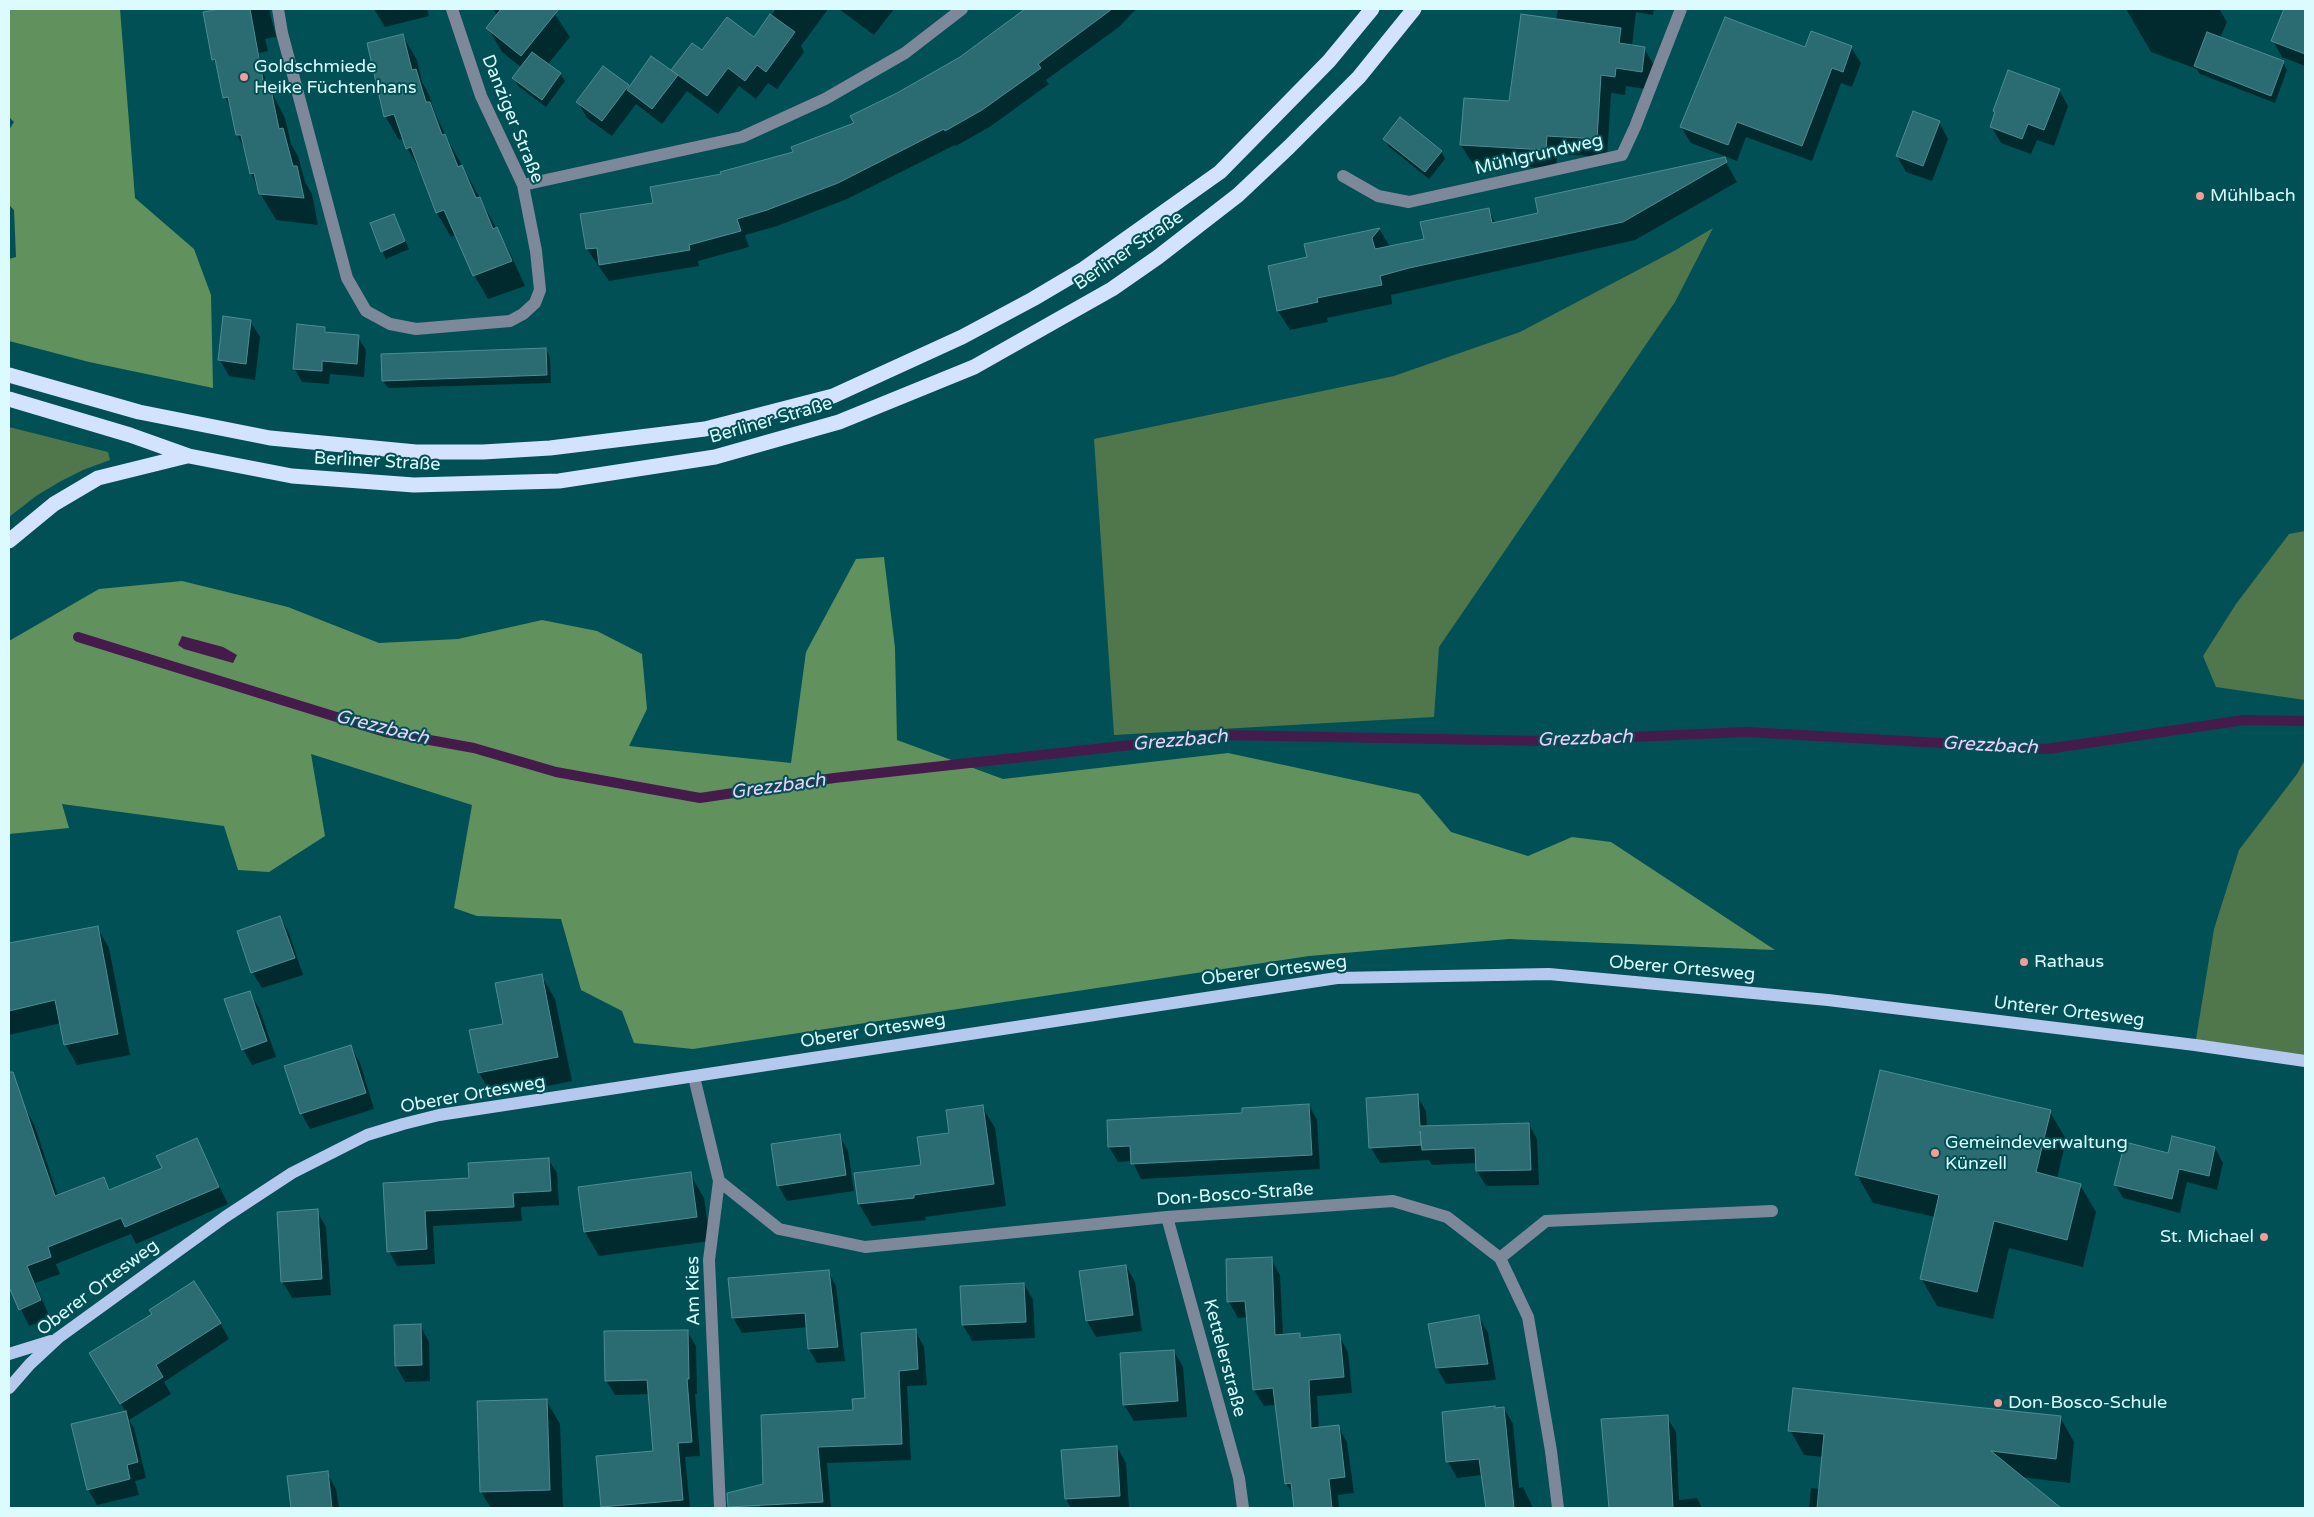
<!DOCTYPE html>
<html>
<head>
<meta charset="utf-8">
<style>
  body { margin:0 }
  #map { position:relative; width:2314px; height:1517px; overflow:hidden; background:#005056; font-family:"Varela Round",sans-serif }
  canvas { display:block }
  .frame { position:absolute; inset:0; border:10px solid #dbfbfe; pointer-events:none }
</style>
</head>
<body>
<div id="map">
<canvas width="2314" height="1517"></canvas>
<div class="frame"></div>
</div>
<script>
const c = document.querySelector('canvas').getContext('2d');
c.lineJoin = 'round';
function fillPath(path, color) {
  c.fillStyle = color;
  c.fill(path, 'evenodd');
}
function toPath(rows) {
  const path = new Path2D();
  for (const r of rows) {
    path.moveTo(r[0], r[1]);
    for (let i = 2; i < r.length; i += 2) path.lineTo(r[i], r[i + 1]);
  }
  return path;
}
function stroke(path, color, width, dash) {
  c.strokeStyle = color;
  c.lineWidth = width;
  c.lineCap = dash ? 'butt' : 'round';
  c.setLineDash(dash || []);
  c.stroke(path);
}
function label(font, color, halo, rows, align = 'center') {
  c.font = font + ' "Varela Round",sans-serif';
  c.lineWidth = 4;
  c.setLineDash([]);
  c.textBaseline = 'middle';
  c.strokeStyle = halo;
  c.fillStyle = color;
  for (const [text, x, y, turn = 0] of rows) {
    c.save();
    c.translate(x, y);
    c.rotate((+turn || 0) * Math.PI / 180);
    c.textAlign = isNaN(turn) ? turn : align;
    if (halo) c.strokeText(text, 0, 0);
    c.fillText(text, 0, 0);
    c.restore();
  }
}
fillPath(toPath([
  [1713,228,1675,302,1439,647,1434,717,1114,735,1094,439,1394,376,1520,332,1674,251],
  [9,427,108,452,110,460,83,470,61,481,36,496,9,517],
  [2305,531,2305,700,2216,687,2203,656,2236,604,2289,534],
  [2305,760,2305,1061,2195,1045,2214,929,2239,850,2297,774]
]), '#50774c');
fillPath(toPath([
  [9,9,120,9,135,198,194,249,211,295,213,388,89,362,9,341,9,259,16,257,14,210,9,205,9,130,14,122,9,117],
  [884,557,895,648,897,740,1003,779,1228,753,1419,794,1451,832,1528,856,1572,837,1611,842,1775,950,1509,939,1309,956,693,1049,634,1043,622,1011,581,990,561,919,477,916,454,908,472,805,311,754,325,836,269,872,238,870,224,826,62,804,69,828,9,834,9,641,99,589,182,581,288,607,379,643,458,639,542,620,597,631,642,654,647,709,629,746,791,763,806,652,856,559]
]), '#61925d');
fillPath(toPath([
  [182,636,223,647,237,655,233,663,184,649,178,645]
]), '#451b4b');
fillPath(toPath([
  [209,9,269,9,276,37,265,39,268,51,259,53,265,79,285,118,291,144,298,156,305,182,312,194,318,225,276,220,260,193,251,173,245,149,237,135,232,111,225,97,219,69,213,59],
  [374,9,427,9,429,16,385,27],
  [493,9,553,9,552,10,570,37,548,64,560,74,565,81,546,107,518,86,514,78,522,68,502,52,488,28,497,16],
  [776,9,828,9,801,46,804,52,777,89,768,83,756,99,739,86,718,114,687,91,662,124,636,104,612,136,587,118,578,102,628,86,629,88,676,75,673,70,702,52,754,38],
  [839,9,894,9,874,35],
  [1027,9,1136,9,1119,27,1046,80,1049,84,991,126,956,146,955,145,847,199,777,226,745,235,749,247,698,261,699,266,609,281,587,249,582,215,654,204,723,175,795,153,856,123,897,94,960,58],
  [1558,9,1654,9,1653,15,1636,12,1632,45,1644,48,1655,67,1652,90,1626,86,1625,95,1611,93,1607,157,1557,154,1556,169,1472,163,1461,145,1511,102,1556,20],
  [2126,9,2219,9,2227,22,2220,38,2283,62,2287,70,2275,103,2200,74,2197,69,2151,52],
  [2285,9,2305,9,2305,66,2282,57,2273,41],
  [403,36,417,60,422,82,429,95,435,113,448,140,510,253,525,286,488,299,474,275,456,235,451,237,437,213,421,172,407,148,404,139,399,140,385,116],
  [1851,47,1861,63,1852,87,1841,83,1812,161,1746,137,1737,161,1691,143,1681,127,1806,49],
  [2059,90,2068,106,2054,146,2037,140,2031,154,2001,143,1991,126],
  [1939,122,1948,139,1932,181,1906,172,1897,156],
  [1385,139,1441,151,1445,159,1429,179,1389,147],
  [1724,159,1737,182,1635,240,1391,295,1392,304,1327,318,1328,322,1290,330,1278,311,1309,258,1306,245,1380,230,1390,247,1425,240,1488,209,1496,224,1540,214],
  [394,215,409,249,386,259,382,251],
  [250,321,260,337,255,380,229,376,220,360],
  [325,328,328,334,358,337,366,350,364,377,330,374,329,384,302,382,294,368],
  [546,350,550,357,551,383,388,388,383,381],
  [280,917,289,933,303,975,262,988,252,972],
  [97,927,109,948,130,1055,77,1065,65,1044,61,1023,9,1035,9,953,46,944],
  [541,975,555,999,572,1081,493,1097,479,1073,504,1025],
  [249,992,259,1008,276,1057,252,1065,243,1049],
  [351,1047,360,1063,374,1109,310,1129,301,1113],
  [1417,1096,1426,1111,1427,1127,1529,1124,1537,1139,1539,1185,1486,1186,1477,1171,1477,1163,1432,1165,1429,1160,1380,1163,1371,1148,1368,1099],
  [1309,1105,1317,1120,1320,1169,1141,1179,1132,1161,1118,1162,1109,1147,1243,1114],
  [982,1106,995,1128,1006,1206,925,1217,926,1220,872,1226,859,1204,856,1174,922,1166,950,1134],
  [24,1107,34,1124,58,1196,103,1178,111,1191,163,1168,196,1139,228,1204,136,1244,131,1234,56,1264,60,1274,35,1283,50,1318,29,1326,9,1284,9,1111],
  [2050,1112,2066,1139,2057,1179,2080,1185,2096,1212,2083,1267,2009,1248,1993,1319,1937,1306,1921,1278,1935,1217,1873,1203,1857,1175],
  [839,1135,848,1151,854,1191,787,1201,778,1185],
  [2215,1148,2223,1163,2217,1190,2187,1182,2180,1213,2123,1198,2115,1184,2169,1154],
  [548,1159,557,1173,559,1205,521,1207,522,1221,433,1226,435,1264,397,1266,389,1251,384,1184,470,1179],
  [690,1174,704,1198,710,1241,599,1256,585,1232,580,1188],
  [317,1211,326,1227,331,1295,292,1298,282,1281],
  [1271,1259,1280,1275,1283,1336,1299,1334,1302,1339,1339,1336,1348,1352,1352,1393,1317,1396,1319,1429,1338,1426,1347,1442,1354,1493,1338,1495,1339,1508,1295,1508,1294,1496,1286,1483,1276,1405,1264,1406,1254,1390,1248,1317,1238,1318,1229,1302],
  [1126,1266,1135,1282,1142,1331,1096,1337,1087,1321,1080,1273],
  [828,1271,836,1286,845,1361,817,1363,809,1349,808,1327,742,1333,733,1318,730,1279],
  [1024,1284,1033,1300,1035,1338,972,1341,963,1325],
  [153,1314,220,1323,229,1339,164,1382,171,1394,129,1420,134,1428,146,1478,135,1481,139,1495,97,1505,88,1489,126,1412,100,1370],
  [1479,1317,1488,1333,1496,1380,1446,1384,1437,1368,1430,1325],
  [420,1325,429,1342,430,1381,405,1382,396,1366],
  [915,1330,924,1347,927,1385,907,1386,911,1460,827,1463,831,1508,760,1508,759,1486,764,1485,867,1400],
  [687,1331,696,1346,697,1394,695,1394,700,1456,685,1457,690,1508,603,1508,654,1452,650,1394,615,1395,606,1380],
  [1174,1351,1183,1367,1187,1417,1134,1421,1124,1405],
  [546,1400,560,1424,563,1508,491,1508,481,1492],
  [1504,1408,1513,1424,1519,1488,1523,1487,1533,1508,1487,1508,1482,1475,1457,1478,1448,1462,1495,1409],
  [1667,1417,1676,1432,1679,1500,1697,1498,1702,1508,1611,1508,1605,1462],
  [2060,1417,2074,1442,2070,1483,2020,1477,2053,1504,2056,1508,1809,1508,1811,1488,1820,1489,1823,1457,1804,1455,1790,1430],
  [1117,1447,1126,1463,1129,1508,1071,1508,1066,1499,1063,1451],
  [327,1473,336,1489,339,1508,292,1508,289,1477]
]), '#0007');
stroke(toPath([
  [78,637,385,732,474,748,556,772,700,798,834,778,1222,735,1542,741,1746,732,2047,749,2244,720,2305,721]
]), '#451b4b', 10);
const building = toPath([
  [220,9,250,9,265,91,271,90,279,129,283,128,293,166,297,166,304,198,259,194,254,173,250,174,241,135,236,135,228,97,223,98,215,59,212,60,203,12,220,9],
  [501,9,559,9,521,56,486,28,501,9],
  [1025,9,1112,9,1038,64,1041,68,982,110,945,131,944,129,838,183,767,210,737,219,741,231,689,245,690,250,599,265,597,248,586,249,580,214,653,203,650,187,721,174,720,172,793,152,791,147,854,123,850,116,897,93,960,57,1025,9],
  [2284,9,2305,9,2305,54,2271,41,2284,9],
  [770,14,795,32,766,72,757,65,745,81,728,68,707,96,671,70,692,43,702,50,727,17,754,37,770,14],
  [1521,14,1621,28,1619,43,1645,47,1642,72,1616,68,1615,77,1601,75,1597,139,1547,136,1546,150,1460,145,1464,98,1509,101,1521,14],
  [1725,17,1805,47,1811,31,1852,46,1843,72,1832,68,1802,146,1737,122,1728,145,1680,127,1725,17],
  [2207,32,2284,61,2271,96,2194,66,2207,32],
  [403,34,412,70,416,69,426,102,430,102,442,135,445,134,458,167,462,165,476,198,480,197,493,229,497,227,512,261,473,276,444,210,436,213,411,147,406,149,394,114,384,117,367,43,403,34],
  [532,52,561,73,542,100,512,78,532,52],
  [651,56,678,75,652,109,627,90,651,56],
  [603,66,629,85,602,121,576,102,603,66],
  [2008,70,2060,89,2044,130,2028,124,2022,139,1990,127,1995,112,1993,111,2008,70],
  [1913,111,1940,121,1923,166,1896,156,1913,111],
  [1400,117,1442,151,1425,172,1383,139,1400,117],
  [1725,157,1727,162,1623,222,1409,268,1380,276,1382,285,1317,298,1318,302,1277,311,1268,266,1307,257,1304,244,1380,228,1372,238,1375,249,1424,239,1420,222,1489,208,1492,223,1538,213,1535,198,1725,157],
  [394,214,405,241,381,252,370,223,394,214],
  [223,316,251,320,246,364,218,360,223,316],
  [297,324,325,327,325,332,359,335,357,364,322,361,322,371,293,369,297,324],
  [546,348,547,375,382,381,381,354,546,348],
  [280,916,295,958,251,973,237,931,280,916],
  [98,926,118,1034,64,1045,55,1000,9,1011,9,943,98,926],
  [542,974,558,1057,478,1073,469,1030,503,1024,495,983,542,974],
  [250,991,267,1041,242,1050,224,999,250,991],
  [351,1045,366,1093,300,1114,284,1066,351,1045],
  [1880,1070,2051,1110,2036,1172,2081,1184,2067,1240,1994,1221,1977,1292,1920,1279,1939,1195,1855,1175,1880,1070],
  [9,1072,13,1072,55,1196,104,1177,109,1190,162,1168,156,1156,197,1138,219,1187,125,1227,121,1218,48,1247,51,1257,27,1266,41,1300,19,1310,9,1287,9,1072],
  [1418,1094,1420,1126,1529,1123,1531,1170,1476,1171,1475,1148,1422,1150,1420,1131,1421,1145,1369,1148,1366,1098,1418,1094],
  [1309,1104,1312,1155,1131,1164,1130,1146,1108,1147,1107,1120,1242,1113,1242,1108,1309,1104],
  [983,1105,994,1184,914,1195,914,1198,858,1204,854,1173,921,1165,917,1137,949,1133,946,1110,983,1105],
  [840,1134,846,1175,777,1186,771,1144,840,1134],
  [2172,1136,2215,1147,2209,1176,2179,1169,2172,1199,2114,1185,2125,1142,2168,1153,2172,1136],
  [549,1158,551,1191,513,1193,514,1207,425,1211,427,1249,387,1252,383,1183,469,1178,468,1163,549,1158],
  [691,1172,697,1217,584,1232,578,1187,691,1172],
  [318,1209,322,1279,281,1282,277,1212,318,1209],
  [1272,1257,1275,1335,1300,1333,1300,1338,1340,1334,1344,1377,1309,1380,1311,1428,1339,1425,1345,1477,1329,1479,1332,1508,1294,1508,1291,1483,1285,1484,1273,1388,1253,1390,1245,1301,1227,1302,1226,1259,1272,1257],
  [1126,1265,1133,1315,1086,1321,1079,1271,1126,1265],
  [829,1270,838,1347,808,1349,805,1313,732,1318,728,1278,829,1270],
  [194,1281,221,1323,156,1365,163,1377,120,1404,89,1353,152,1314,149,1310,194,1281],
  [1024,1283,1026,1322,962,1325,960,1286,1024,1283],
  [1479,1315,1488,1364,1436,1368,1428,1324,1479,1315],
  [421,1324,422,1365,395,1366,394,1325,421,1324],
  [916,1329,918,1369,899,1371,902,1444,818,1447,823,1502,728,1507,727,1493,763,1484,761,1415,853,1410,852,1399,865,1398,861,1333,916,1329],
  [688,1330,689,1379,687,1379,692,1442,678,1443,683,1500,601,1507,596,1456,653,1451,647,1380,605,1381,604,1331,688,1330],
  [1174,1350,1178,1401,1123,1405,1120,1353,1174,1350],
  [1793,1388,2061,1416,2056,1459,1991,1451,2061,1508,1817,1508,1824,1434,1788,1431,1793,1388],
  [547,1399,550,1490,480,1492,477,1401,547,1399],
  [1495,1406,1495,1408,1504,1407,1514,1508,1486,1508,1479,1459,1446,1462,1442,1412,1495,1406],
  [126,1411,138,1462,127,1465,130,1479,87,1490,71,1424,126,1411],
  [1668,1415,1673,1508,1609,1508,1601,1419,1668,1415],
  [1117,1446,1120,1496,1065,1499,1061,1450,1117,1446],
  [328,1471,332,1508,291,1508,287,1476,328,1471]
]);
fillPath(building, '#2a6c72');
stroke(building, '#4c8d93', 1);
stroke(toPath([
  [278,9,282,33,347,278,366,311,390,324,416,329,510,321,523,314,535,303,540,290,536,251,523,185,481,96,452,9],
  [1343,176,1378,196,1409,202,1622,155,1635,127,1681,9],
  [523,185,742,137,825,99,905,53,962,9],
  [694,1077,719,1181,709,1260,720,1508],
  [719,1181,779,1229,865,1247,1167,1217,1393,1201,1447,1217,1500,1258,1528,1317,1551,1451,1558,1508],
  [1167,1217,1239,1478,1243,1508],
  [1500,1258,1546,1221,1772,1211]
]), '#7e889b', 12);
stroke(toPath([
  [9,1354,51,1341],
  [9,1388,30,1364,58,1338,225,1217,292,1173,367,1135,403,1124,439,1115,1337,978,1549,974,1828,1000,2195,1045,2305,1061]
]), '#b5c9ee', 12);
stroke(toPath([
  [9,375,139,412,270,438,416,452,483,452,550,448,705,429,833,396,962,337,1033,299,1082,270,1220,172,1329,61,1372,9],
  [9,399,130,435,189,456,292,476,414,485,559,481,715,457,839,422,974,367,1112,289,1158,257,1238,195,1289,147,1359,77,1414,9],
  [9,541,54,504,98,478,187,456]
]), '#d3e2fd', 15);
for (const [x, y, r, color] of [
  [244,77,5,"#f59b98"],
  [2200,196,5,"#f59b98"],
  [2024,962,5,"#f59b98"],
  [1935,1153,5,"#f59b98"],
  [2264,1237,5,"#f59b98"],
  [1998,1403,5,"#f59b98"]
]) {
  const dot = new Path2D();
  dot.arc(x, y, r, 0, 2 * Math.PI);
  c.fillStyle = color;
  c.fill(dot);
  stroke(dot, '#005056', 2);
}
label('18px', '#dbfbfe', '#005056', [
  ["Goldschmiede",254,67],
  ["Heike Füchtenhans",254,88],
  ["Mühlbach",2210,196],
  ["Rathaus",2034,962],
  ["Gemeindeverwaltung",1945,1143],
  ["Künzell",1945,1164],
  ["St. Michael",2254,1237,"right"],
  ["Don-Bosco-Schule",2008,1403]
], 'left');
label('18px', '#dbfbfe', '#005056', [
  ["Danziger Straße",512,119,68],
  ["Mühlgrundweg",1539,155,-13],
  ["Berliner Straße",1129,251,-34],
  ["Berliner Straße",771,421,-16],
  ["Berliner Straße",377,462,3],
  ["Oberer Ortesweg",1682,969,5],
  ["Oberer Ortesweg",1274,971,-7],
  ["Unterer Ortesweg",2069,1012,7],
  ["Oberer Ortesweg",873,1031,-9],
  ["Oberer Ortesweg",473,1095,-10],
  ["Don-Bosco-Straße",1235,1195,-4],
  ["Oberer Ortesweg",98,1288,-37],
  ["Am Kies",694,1291,-91],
  ["Kettelerstraße",1224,1358,75]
]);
label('italic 19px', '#f5cdfb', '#005056', [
  ["Grezzbach",382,728,14],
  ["Grezzbach",1585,739,-2],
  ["Grezzbach",1180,741,-5],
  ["Grezzbach",1990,746,3],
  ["Grezzbach",778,787,-8]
]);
</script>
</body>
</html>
